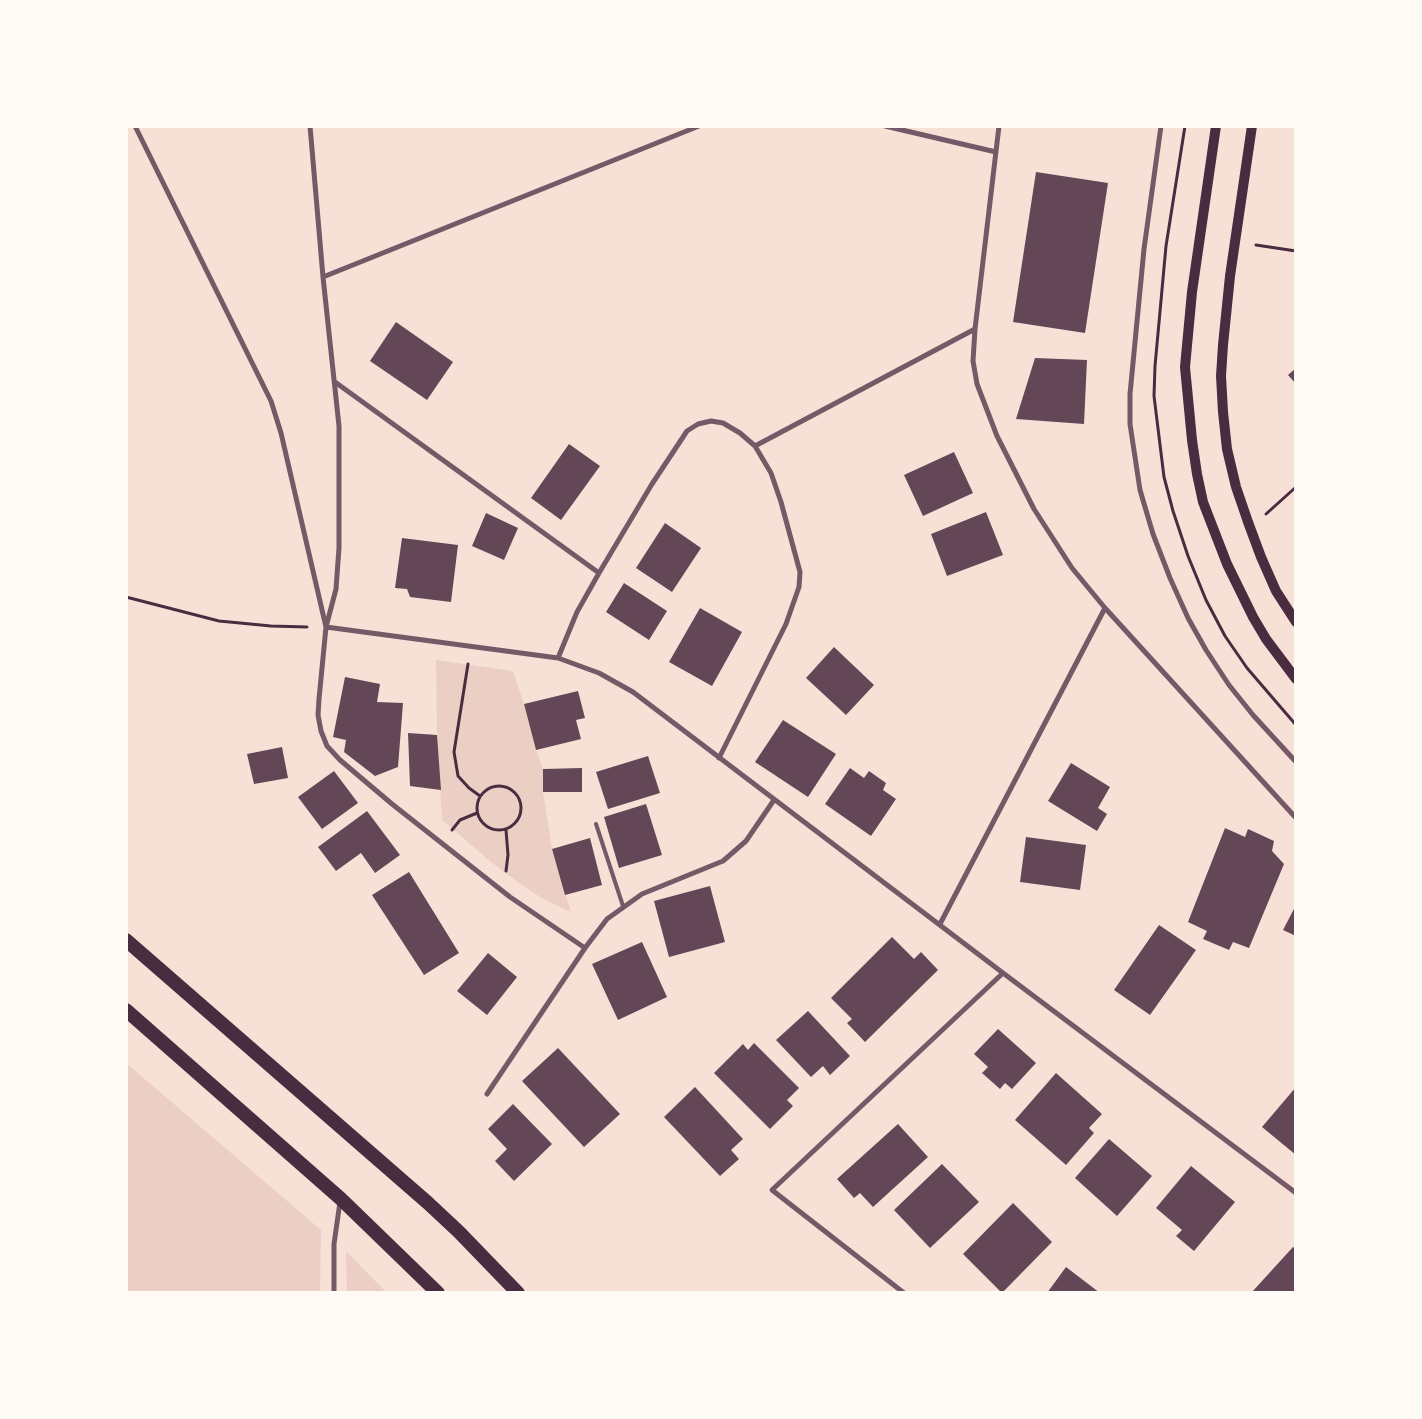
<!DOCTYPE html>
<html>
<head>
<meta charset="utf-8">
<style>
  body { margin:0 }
  #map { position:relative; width:1422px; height:1419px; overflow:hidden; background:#f7e1d7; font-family:"Work Sans",sans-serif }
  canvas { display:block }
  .frame { position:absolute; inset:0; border:128px solid #fffaf5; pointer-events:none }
</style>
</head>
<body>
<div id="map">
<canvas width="1422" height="1419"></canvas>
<div class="frame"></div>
</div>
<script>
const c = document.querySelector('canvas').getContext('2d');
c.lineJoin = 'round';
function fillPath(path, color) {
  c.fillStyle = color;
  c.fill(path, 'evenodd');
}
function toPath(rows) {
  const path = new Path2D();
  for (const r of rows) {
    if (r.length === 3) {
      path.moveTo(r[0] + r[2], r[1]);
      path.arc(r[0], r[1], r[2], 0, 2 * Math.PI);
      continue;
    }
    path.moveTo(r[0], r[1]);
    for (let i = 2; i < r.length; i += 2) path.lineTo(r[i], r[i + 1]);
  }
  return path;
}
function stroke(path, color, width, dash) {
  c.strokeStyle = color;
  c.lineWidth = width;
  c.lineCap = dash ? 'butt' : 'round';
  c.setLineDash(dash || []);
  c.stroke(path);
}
fillPath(toPath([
  [436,660,513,671,524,704,536,750,543,769,543,792,552,849,571,912,540,897,519,883,491,862,442,820,437,735],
  [126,1063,321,1230,320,1293,126,1293],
  [346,1251,387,1293,347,1293]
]), '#ebcfc5');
fillPath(toPath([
  [1036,172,1108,183,1085,333,1013,322],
  [396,322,453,362,427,400,370,361],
  [1035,358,1087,360,1084,424,1016,419],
  [1296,368,1296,384,1288,375],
  [569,444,600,466,561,520,531,498],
  [954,452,973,493,923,516,904,475],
  [986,512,1003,555,947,576,931,534],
  [486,513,518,528,504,560,472,546],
  [665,523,701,548,672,592,636,568],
  [402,538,458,545,451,602,410,597,407,589,395,588],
  [624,583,667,611,649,640,606,612],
  [700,608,742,632,712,686,669,662],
  [834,647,874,685,846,715,806,678],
  [345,677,380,684,377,702,403,703,398,767,375,776,344,752,346,740,333,737],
  [578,691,585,718,576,720,581,739,536,750,524,704],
  [783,720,836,754,808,797,755,762],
  [408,733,437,735,441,790,410,786],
  [282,747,288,778,254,784,247,754],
  [648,756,660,793,608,809,596,772],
  [1071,763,1110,787,1098,808,1107,814,1097,831,1048,801],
  [582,768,582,792,543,792,543,769],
  [850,768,864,778,869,771,886,783,883,790,896,799,871,836,825,804],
  [334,771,358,803,322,829,298,797],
  [646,804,662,855,619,868,604,817],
  [367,811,400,855,375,873,361,853,336,871,318,847],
  [1225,828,1245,837,1248,829,1274,841,1272,851,1284,864,1249,948,1233,942,1229,950,1203,939,1207,931,1188,922],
  [1026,837,1086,845,1080,890,1020,882],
  [590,838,602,885,565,895,552,849],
  [409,872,459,953,424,975,372,895],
  [710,886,725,942,669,957,654,901],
  [1296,905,1296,936,1283,930],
  [1159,925,1196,950,1150,1015,1114,990],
  [892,937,914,959,921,952,938,970,865,1042,847,1023,852,1019,831,998],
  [642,942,667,997,618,1020,592,964],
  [488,953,517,977,487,1015,457,991],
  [808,1011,850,1056,830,1075,823,1066,811,1077,776,1040],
  [998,1029,1036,1063,1012,1089,1005,1083,1000,1089,982,1073,988,1067,974,1054],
  [754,1043,799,1088,787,1100,793,1106,770,1129,714,1073,743,1044,748,1050],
  [558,1048,620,1114,584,1147,522,1081],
  [1056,1073,1102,1114,1089,1128,1094,1133,1066,1165,1015,1120],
  [695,1087,743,1139,731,1150,739,1159,720,1176,664,1117],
  [1296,1087,1296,1155,1262,1127],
  [513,1104,552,1144,514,1181,495,1161,507,1149,488,1129],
  [898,1124,928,1157,873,1207,860,1193,854,1198,837,1179],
  [1109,1139,1152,1176,1117,1216,1075,1178],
  [942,1164,979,1202,930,1248,894,1210],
  [1191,1166,1235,1202,1194,1251,1176,1236,1182,1230,1156,1208],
  [1013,1203,1052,1242,1002,1293,963,1254],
  [1293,1247,1296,1249,1296,1293,1253,1293,1252,1292],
  [1066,1267,1100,1293,1047,1293]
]), '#644757');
stroke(toPath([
  [1185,126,1166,246,1155,366,1154,396,1164,477,1173,511,1188,556,1206,600,1225,636,1247,668,1296,725],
  [1256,245,1296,251],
  [1266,514,1296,487],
  [126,597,219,621,271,626,307,627],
  [468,664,454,752,458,776,469,788,480,796],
  [499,808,22],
  [452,830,460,820,477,813],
  [506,871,508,855,506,830]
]), '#4a2c40', 3);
stroke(toPath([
  [596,824,623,906]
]), '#755966', 4);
stroke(toPath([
  [135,126,271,401,281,433,326,627,558,658,599,673,633,692,1003,973,1296,1193],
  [310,126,323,277,339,426,339,548,336,589,326,627,319,699,318,715,321,731,327,746,340,760,392,804,510,897,585,948],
  [885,126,996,152],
  [999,126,975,329,973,361,977,384,997,436,1034,509,1072,568,1105,608,1296,818],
  [1161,126,1144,249,1130,394,1130,424,1140,490,1153,534,1170,578,1188,618,1206,650,1229,685,1253,715,1296,762],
  [323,277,699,126],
  [335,382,599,573],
  [558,658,577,612,599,573,652,484,687,431,698,424,711,421,723,423,740,433,755,446],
  [719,758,786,624,799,587,800,572,781,502,771,473,755,446,975,329],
  [940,924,1105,608],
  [487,1094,585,948,607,919,642,894,723,861,746,841,774,800],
  [334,1293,334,1244,340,1202],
  [904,1293,772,1190,1003,973]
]), '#755966', 5);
stroke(toPath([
  [1216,126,1192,292,1185,367,1192,440,1197,474,1203,502,1227,564,1253,617,1266,639,1296,679],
  [1252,126,1230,276,1223,345,1221,376,1223,412,1227,449,1236,487,1248,522,1261,557,1276,591,1296,622]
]), '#4a2c40', 10);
stroke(toPath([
  [126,940,428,1203,459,1232,518,1293],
  [126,1010,341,1199,438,1293]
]), '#4a2c40', 14);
</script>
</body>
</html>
